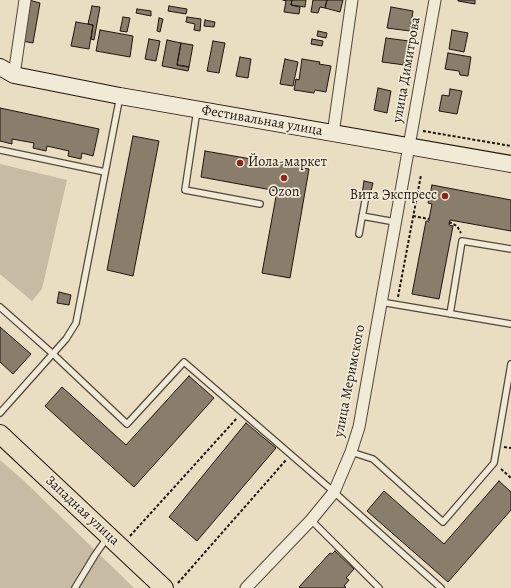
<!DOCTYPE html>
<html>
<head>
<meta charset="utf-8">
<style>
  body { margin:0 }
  canvas { display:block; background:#e9dec1 }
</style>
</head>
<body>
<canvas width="511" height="588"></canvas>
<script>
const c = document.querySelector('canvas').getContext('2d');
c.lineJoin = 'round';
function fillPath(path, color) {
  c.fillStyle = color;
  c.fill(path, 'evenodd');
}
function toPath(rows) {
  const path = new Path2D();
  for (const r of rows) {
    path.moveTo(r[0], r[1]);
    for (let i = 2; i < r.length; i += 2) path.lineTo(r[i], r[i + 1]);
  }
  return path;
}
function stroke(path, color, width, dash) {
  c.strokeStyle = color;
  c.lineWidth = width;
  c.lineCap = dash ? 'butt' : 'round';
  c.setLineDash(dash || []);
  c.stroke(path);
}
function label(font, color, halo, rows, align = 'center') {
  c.font = font + ' Alegreya,serif';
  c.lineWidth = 3.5;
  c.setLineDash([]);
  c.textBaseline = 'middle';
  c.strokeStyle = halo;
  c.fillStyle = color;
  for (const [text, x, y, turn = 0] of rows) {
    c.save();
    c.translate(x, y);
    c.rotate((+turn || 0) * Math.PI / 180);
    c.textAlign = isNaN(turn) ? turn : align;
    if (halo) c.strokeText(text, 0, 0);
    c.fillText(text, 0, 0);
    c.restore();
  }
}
fillPath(toPath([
  [0,164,67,180,42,289,32,301,0,274],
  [0,460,23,480,134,588,0,588]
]), '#c7bca3');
const building = toPath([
  [29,0,40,3,33,43,22,41,29,0],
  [283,0,292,0,291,5,300,7,299,14,284,12,286,1,283,0],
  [292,0,306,0,305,7,291,5,292,0],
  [313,0,327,0,325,8,320,7,318,13,311,12,313,0],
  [327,0,343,0,340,12,325,8,327,0],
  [458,0,475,0,475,4,458,1,458,0],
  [92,6,100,7,94,40,91,39,93,25,88,24,92,6],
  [169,6,187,9,186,14,168,11,169,6],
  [391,7,413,11,410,31,387,28,391,7],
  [137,9,151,11,151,16,136,13,137,9],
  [123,17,130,18,127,32,120,31,123,17],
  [187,17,201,19,200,31,194,30,195,24,186,22,187,17],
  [159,18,163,19,160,32,157,31,159,18],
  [205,20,215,22,214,27,204,26,205,20],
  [76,22,93,25,89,49,71,46,76,22],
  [100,30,133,36,130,57,96,51,100,30],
  [452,30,468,33,464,52,449,49,452,30],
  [318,31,327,33,326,38,317,36,318,31],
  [386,38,409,41,405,65,382,62,386,38],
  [149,39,160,41,156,61,145,59,149,39],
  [312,39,323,41,322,46,311,44,312,39],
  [167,40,181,43,177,65,189,67,188,71,162,66,167,40],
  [213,41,225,43,219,73,207,71,213,41],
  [181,43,193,45,189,67,177,65,181,43],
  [448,53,471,57,468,76,460,75,459,71,445,69,448,53],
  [240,57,251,59,248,78,236,76,240,57],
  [285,59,298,62,293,86,280,84,285,59],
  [302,59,320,62,319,64,331,66,326,92,315,90,314,93,294,90,296,79,299,80,302,59],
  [378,88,391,91,387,113,374,110,378,88],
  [450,89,462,91,457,114,439,111,442,95,449,96,450,89],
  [0,108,99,129,93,156,82,153,81,159,68,156,69,151,47,146,46,151,33,148,34,143,12,139,12,144,0,141,0,108],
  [133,136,159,141,133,276,107,270,133,136],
  [205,151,309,169,290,278,262,273,277,191,201,177,205,151],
  [364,181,373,183,370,195,362,194,364,181],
  [432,185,511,200,511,231,450,220,449,225,453,226,439,299,412,294,426,221,429,221,429,219,432,204,428,203,432,185],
  [59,292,71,295,69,305,57,303,59,292],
  [0,327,31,354,13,374,0,362,0,327],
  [189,376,214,398,134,487,45,406,62,387,126,445,189,376],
  [246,423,276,448,197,541,169,517,246,423],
  [499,481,511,492,511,510,448,582,367,511,384,491,444,544,499,481],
  [335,551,354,569,346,578,349,580,344,586,346,587,345,588,300,588,299,587,330,553,332,554,335,551]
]);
fillPath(building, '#897e6c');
stroke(building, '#201510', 1);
const lane = toPath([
  [197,110,185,190,260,204],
  [0,150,105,172],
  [362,216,395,222],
  [359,234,365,201],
  [381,302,511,324],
  [0,307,53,354,127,424,184,362,334,492,441,588],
  [450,314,462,241,511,249],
  [0,413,66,339,76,323,120,96],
  [351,452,373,459,443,522,494,463,511,364],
  [311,520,379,588],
  [75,588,95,555,107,538]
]);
const street = toPath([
  [14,75,25,0],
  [333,134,352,0],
  [246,588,311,520,334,492,351,452,359,427,435,0]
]);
const secondary = toPath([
  [0,67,14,75,120,96,511,164]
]);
const primary = toPath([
  [0,434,164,588]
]);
stroke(lane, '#52473c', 8);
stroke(street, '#52473c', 13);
stroke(secondary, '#201510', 18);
stroke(primary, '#201510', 20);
stroke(toPath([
  [423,131,511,146],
  [413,216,429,219],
  [449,222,457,226,461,233],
  [398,297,421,175],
  [504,447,511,448],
  [501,469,511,478],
  [130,536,237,418],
  [178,583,286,460]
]), '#201510', 2, [3, 2]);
stroke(lane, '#f1ead7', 5.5);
stroke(street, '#f1ead7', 11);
stroke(secondary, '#f1ead7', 16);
stroke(primary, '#e9dec1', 18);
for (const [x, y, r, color] of [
  [240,163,4,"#8f2418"],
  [284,178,4,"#8f2418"],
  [445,196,4,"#8f2418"]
]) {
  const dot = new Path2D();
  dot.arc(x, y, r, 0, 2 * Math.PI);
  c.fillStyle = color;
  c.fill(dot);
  stroke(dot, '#f1ead7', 1.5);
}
label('14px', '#201510', '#f1ead7', [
  ["улица Димитрова",407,70,-80],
  ["Фестивальная улица",262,121,10],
  ["улица Меримского",350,381,-79],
  ["Западная улица",82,511,43]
]);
label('14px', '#201510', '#f1ead7', [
  ["Йола-маркет",248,163],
  ["Ozon",284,193,"center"],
  ["Вита Экспресс",437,196,"right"]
], 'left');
</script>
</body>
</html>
